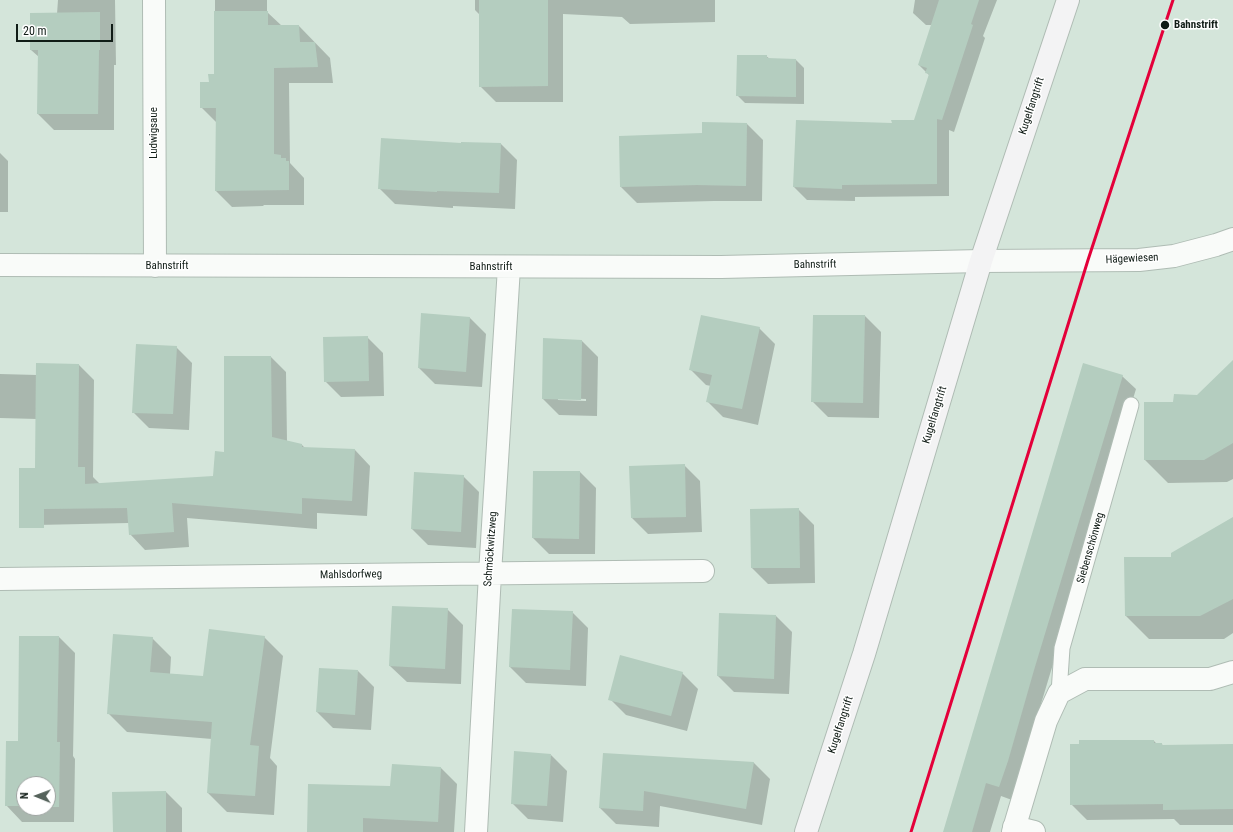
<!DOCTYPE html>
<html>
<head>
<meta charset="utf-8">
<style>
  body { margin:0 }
  #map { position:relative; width:1233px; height:832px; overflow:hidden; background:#d4e5da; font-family:"Roboto Condensed",sans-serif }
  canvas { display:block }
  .north { position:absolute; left:16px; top:776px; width:40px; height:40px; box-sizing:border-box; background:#fff; border:1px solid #9fa4a2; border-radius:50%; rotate:271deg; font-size:11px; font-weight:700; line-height:16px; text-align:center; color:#101c16 }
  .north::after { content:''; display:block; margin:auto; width:14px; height:18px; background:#55625b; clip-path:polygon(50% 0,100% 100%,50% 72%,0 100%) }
  .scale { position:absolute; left:16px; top:24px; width:97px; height:18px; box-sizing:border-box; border:2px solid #101c16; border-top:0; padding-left:5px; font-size:12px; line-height:14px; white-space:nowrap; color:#101c16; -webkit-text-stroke:3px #fff; paint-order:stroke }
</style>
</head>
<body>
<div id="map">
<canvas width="1233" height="832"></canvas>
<div class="north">N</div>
<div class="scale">20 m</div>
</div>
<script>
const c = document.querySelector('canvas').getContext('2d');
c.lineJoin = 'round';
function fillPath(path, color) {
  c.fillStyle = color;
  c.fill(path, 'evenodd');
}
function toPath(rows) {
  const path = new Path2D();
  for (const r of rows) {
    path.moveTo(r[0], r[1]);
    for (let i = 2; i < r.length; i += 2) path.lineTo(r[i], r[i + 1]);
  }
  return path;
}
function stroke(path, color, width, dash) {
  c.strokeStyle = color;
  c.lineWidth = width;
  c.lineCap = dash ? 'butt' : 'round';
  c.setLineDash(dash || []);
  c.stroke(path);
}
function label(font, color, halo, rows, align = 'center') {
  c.font = font + ' "Roboto Condensed",sans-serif';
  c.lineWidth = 3;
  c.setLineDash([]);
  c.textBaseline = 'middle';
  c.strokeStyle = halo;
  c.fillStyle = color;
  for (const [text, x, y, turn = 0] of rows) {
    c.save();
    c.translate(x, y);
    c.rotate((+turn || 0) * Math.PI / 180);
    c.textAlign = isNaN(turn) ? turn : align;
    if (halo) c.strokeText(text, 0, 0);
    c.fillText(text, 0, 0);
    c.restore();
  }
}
fillPath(toPath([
  [58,0,115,0,116,65,114,65,114,130,54,130,38,114,39,57,31,50,31,14,57,14],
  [215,0,267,0,267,12,282,26,299,26,330,58,333,83,289,83,290,163,304,178,304,205,264,205,263,206,232,207,216,191,217,123,201,107,210,84,215,75],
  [475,0,715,0,715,22,630,24,622,17,563,14,563,102,496,102,480,86,480,15,475,10],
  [915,0,997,0,983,36,985,38,954,132,949,130,949,196,855,197,855,201,807,200,794,187,797,121,893,124,915,121,930,76,919,65,932,25,926,25,913,13],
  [766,56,770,59,796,60,804,68,804,104,745,103,737,95],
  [747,124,763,140,762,201,714,201,637,203,621,187,703,134],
  [462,143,501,144,517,160,515,209,453,206,453,208,395,204,379,188],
  [0,153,8,161,8,212,0,212],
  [422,314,470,318,486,334,482,387,435,384,419,368],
  [865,316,881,332,879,418,828,417,812,401],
  [759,328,775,344,758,425,723,417,707,401,711,386,706,385,690,369],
  [367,337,383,353,384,396,341,397,325,381],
  [544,339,582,341,598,357,597,416,559,415,543,399],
  [558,398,586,399,586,401,558,400],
  [176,347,192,363,189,430,149,428,133,412],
  [271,357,286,372,287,441,302,445,305,448,355,450,370,466,367,516,317,513,317,529,187,518,189,547,145,550,130,534,129,523,37,525,37,419,0,418,0,374,37,375,79,365,94,380,93,477,100,484,214,477],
  [1233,363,1233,479,1227,482,1168,483,1145,460,1174,403,1197,396],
  [1122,376,1136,389,1012,800,1001,796,990,832,944,832],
  [684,465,700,481,702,532,648,534,632,518],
  [580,472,596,488,595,554,549,554,533,538],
  [463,476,479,492,476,548,428,545,412,529],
  [798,509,814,525,815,583,768,584,752,568,751,510],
  [1233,518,1233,633,1224,639,1149,639,1126,616,1172,558],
  [393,607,447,609,463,625,461,684,407,682,390,666],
  [572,612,588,628,586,686,526,683,510,667],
  [776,616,792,632,789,694,734,692,718,676],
  [59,637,75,653,73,756,75,759,74,822,22,822,6,805,19,742],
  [24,784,48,784,48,808,24,808],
  [264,637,283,656,270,758,277,766,274,815,227,812,208,793,212,739,127,732,108,713,152,638,171,657,170,674,204,677],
  [358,671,374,687,371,730,333,728,317,712],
  [682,673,698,689,687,731,626,715,610,699],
  [1154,741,1157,744,1162,744,1163,746,1233,745,1233,825,1180,825,1174,819,1087,820,1071,804,1080,745],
  [604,754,754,763,770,779,762,825,660,806,659,827,616,824,600,808],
  [551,755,567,771,563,822,528,819,512,803],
  [441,768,457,784,454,832,308,832,391,787],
  [166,792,182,808,182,832,114,832]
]), '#0003');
fillPath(toPath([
  [479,0,548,0,548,86,479,87],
  [939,0,979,0,971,24,973,25,942,120,937,119,937,184,842,185,842,189,793,187,796,120,892,123,891,120,914,120,929,74,925,73,927,68,918,65],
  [214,11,268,11,268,25,299,25,300,42,315,42,318,67,274,68,274,154,281,155,281,158,286,158,286,161,289,161,289,190,215,191,216,108,200,108,200,82,209,82,208,74,214,74],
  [100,12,100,50,99,50,98,114,37,114,38,50,30,50,30,13],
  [737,55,767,55,767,58,796,59,796,97,736,96],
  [702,122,747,123,746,186,697,185,620,187,619,136,702,133],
  [381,138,461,143,461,142,501,143,499,193,437,191,437,192,378,189],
  [421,313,470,317,466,372,418,368],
  [701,315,760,327,742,409,706,402,712,375,689,370],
  [813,315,865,315,863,403,811,402],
  [368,336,369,381,324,382,323,337],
  [543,338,582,340,581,400,542,399],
  [136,344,177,346,173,414,132,413],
  [224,356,271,356,272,437,302,444,302,447,355,449,352,501,302,498,302,514,172,503,174,532,129,535,127,508,44,509,44,528,19,528,19,468,35,468,36,363,79,364,78,467,85,467,85,484,213,476,215,451,224,452],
  [1233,360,1233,443,1204,460,1144,460,1144,402,1173,402,1174,394,1197,395],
  [1083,363,1123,375,1112,412,1034,670,1008,761,999,787,986,783,972,832,943,832],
  [685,464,686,517,631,518,629,466],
  [533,471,580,471,579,539,532,538],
  [414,472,464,475,461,532,411,529],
  [799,508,800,568,751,568,750,509],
  [1233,517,1233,599,1200,616,1125,616,1124,557,1171,557,1171,553],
  [392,606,448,608,445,669,389,666],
  [512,609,573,611,570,670,509,667],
  [719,613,776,615,774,679,717,676],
  [209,629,265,636,250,745,259,746,255,796,207,793,212,722,107,714,113,634,153,637,150,672,203,676],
  [19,636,59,636,57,742,60,742,59,807,48,807,48,784,24,784,24,806,5,806,6,741,18,741],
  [620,655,683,672,671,716,608,700],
  [319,668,358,670,355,715,316,712],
  [1079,740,1154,740,1154,743,1162,743,1162,745,1233,744,1233,809,1163,810,1163,804,1070,805,1070,744,1079,744],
  [514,751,551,754,547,806,511,804],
  [603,753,754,762,746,809,644,791,643,811,599,808],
  [392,764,441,767,438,822,363,818,363,832,307,832,308,784,390,786],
  [166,791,166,832,113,832,112,792]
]), '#b4cdbf');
const lane = toPath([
  [1059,693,1062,648,1131,405]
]);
const street = toPath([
  [154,0,155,266],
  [0,265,721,267,981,261,1139,260,1174,256,1216,245,1233,239],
  [0,579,703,571],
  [1014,827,1034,832],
  [476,832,490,574,509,267],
  [1013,832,1046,721,1059,693,1085,679,1210,679,1233,672]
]);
const secondary = toPath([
  [806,832,864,654,981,261,1068,0]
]);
stroke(lane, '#afbcb4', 17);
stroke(street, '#afbcb4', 24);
stroke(secondary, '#afbcb4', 24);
stroke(lane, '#f9fbf9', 15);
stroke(street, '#f9fbf9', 22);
stroke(secondary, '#f3f3f4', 22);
stroke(toPath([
  [911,832,1088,260,1173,0]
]), '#e4003a', 3);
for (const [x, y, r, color] of [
  [1165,25,5,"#101c16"]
]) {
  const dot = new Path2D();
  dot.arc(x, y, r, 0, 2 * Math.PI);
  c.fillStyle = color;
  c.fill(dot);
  stroke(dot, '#fff', 1.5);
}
label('bold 11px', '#101c16', '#fff', [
  ["Bahnstrift",1174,25]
], 'left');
label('11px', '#101c16', '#fff', [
  ["Kugelfangtrift",1032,106,-72],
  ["Ludwigsaue",154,133,-90],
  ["Hägewiesen",1132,259,-3],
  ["Bahnstrift",815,265,-1],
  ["Bahnstrift",167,266],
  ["Bahnstrift",491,267],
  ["Kugelfangtrift",935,415,-73],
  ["Siebenschönweg",1091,548,-74],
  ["Schmöckwitzweg",491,549,-86],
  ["Mahlsdorfweg",351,575,-1],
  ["Kugelfangtrift",841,725,-72]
]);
</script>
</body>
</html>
